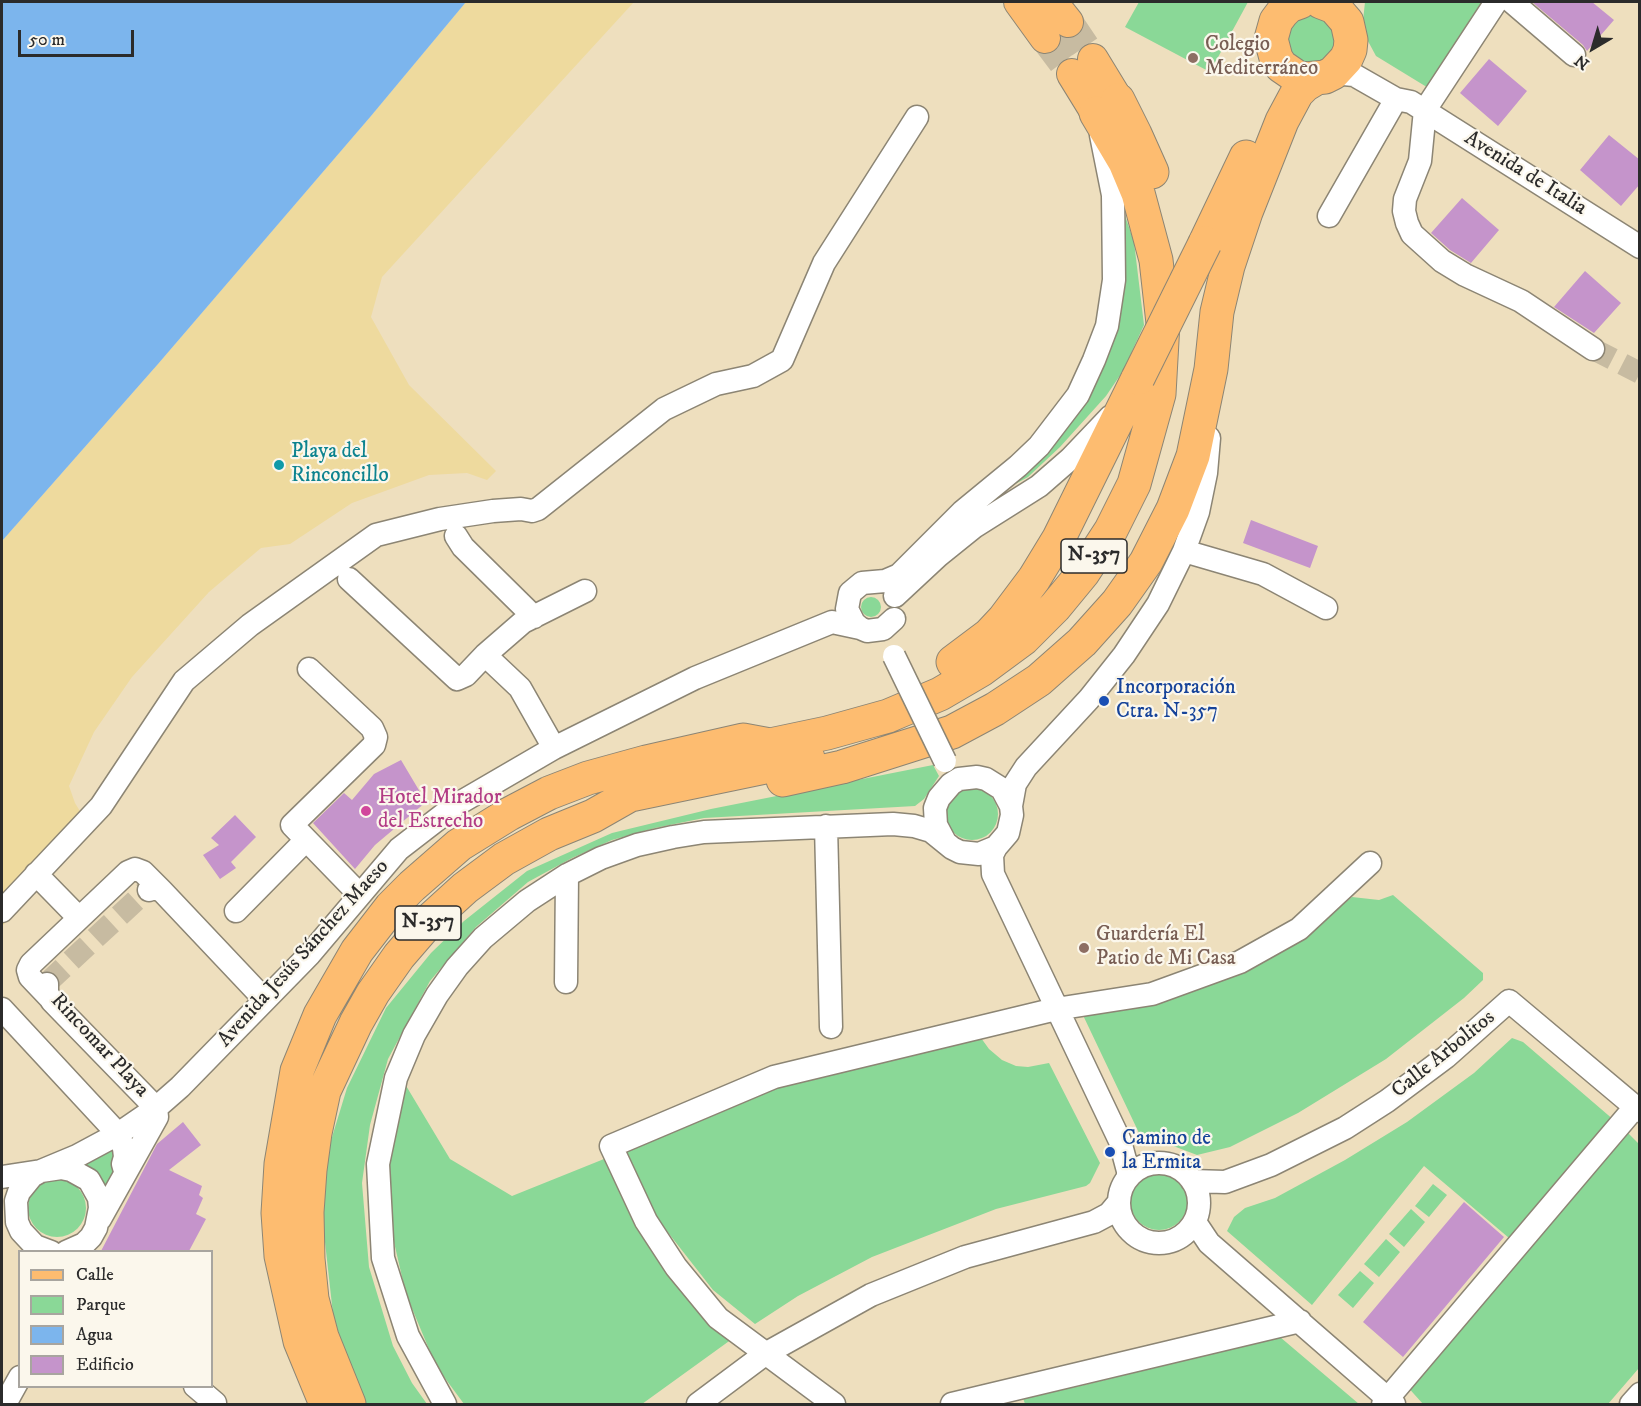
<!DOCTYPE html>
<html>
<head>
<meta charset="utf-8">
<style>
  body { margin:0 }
  #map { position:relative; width:1641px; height:1406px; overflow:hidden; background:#eedfbe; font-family:"IM FELL DW Pica",serif }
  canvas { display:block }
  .frame { position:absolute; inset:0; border:3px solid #2b2b2b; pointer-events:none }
  .legend { position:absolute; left:18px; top:1250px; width:195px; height:138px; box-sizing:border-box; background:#fbf7ec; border:2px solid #a8a59f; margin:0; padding:8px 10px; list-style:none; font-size:18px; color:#2b2b2b }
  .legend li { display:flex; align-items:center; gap:12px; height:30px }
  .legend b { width:30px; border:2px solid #a8a59f }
  .north { position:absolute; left:1563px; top:18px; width:60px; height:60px; -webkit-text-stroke:4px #fbf7ec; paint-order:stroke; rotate:218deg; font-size:16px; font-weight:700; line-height:24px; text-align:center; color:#2b2b2b }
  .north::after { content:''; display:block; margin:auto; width:21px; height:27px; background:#2b2b2b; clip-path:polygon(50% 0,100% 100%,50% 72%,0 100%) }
  .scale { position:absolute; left:18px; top:30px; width:116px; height:27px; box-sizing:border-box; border:3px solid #2b2b2b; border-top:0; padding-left:8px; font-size:18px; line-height:21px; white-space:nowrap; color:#2b2b2b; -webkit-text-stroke:4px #fbf7ec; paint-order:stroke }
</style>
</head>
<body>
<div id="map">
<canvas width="1641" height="1406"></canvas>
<div class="frame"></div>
<ul class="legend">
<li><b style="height:8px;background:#fdbc70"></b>Calle</li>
<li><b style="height:16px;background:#8ad897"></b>Parque</li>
<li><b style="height:16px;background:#7cb5ed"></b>Agua</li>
<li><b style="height:16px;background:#c594cb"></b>Edificio</li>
</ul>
<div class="north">N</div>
<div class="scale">50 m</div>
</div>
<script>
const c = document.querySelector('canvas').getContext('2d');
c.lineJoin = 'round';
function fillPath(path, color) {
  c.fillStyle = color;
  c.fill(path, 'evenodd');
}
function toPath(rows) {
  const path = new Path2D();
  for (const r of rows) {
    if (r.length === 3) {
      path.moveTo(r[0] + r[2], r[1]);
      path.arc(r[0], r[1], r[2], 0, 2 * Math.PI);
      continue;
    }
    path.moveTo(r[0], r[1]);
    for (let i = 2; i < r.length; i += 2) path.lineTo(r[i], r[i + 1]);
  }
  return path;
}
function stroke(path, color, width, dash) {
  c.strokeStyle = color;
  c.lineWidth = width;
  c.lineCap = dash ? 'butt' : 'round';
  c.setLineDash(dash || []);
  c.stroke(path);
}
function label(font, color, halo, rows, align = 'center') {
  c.font = font + ' "IM FELL DW Pica",serif';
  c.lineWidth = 4.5;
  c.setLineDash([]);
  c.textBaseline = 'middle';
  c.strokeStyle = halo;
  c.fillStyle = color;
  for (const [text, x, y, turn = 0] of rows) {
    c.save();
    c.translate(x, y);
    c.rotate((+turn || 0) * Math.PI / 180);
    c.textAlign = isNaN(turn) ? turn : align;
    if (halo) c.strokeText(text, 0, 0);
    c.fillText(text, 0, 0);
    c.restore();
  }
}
fillPath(toPath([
  [1139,2,1248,2,1210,72,1125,27],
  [1365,2,1483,2,1430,89,1376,56,1362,30],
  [1323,11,1339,42,1323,62,1303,64,1286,51,1286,23,1294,14],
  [1120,201,1134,242,1144,325,1123,371,1106,396,1060,447,1028,477,1008,488,1089,390],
  [871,607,10],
  [933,765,939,776,924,799,915,806,704,818,655,828,612,840,572,858,528,882,476,927,430,981,388,1059,370,1125,362,1183,369,1267,393,1346,412,1383,427,1404,366,1404,352,1378,333,1314,322,1215,329,1147,347,1088,386,1008,431,953,464,921,527,871,612,833,711,809],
  [972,814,26],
  [1393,895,1483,973,1483,980,1464,998,1386,1059,1298,1113,1230,1147,1197,1155,1139,1133,1081,1011,1301,939,1352,897,1379,900],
  [976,1031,989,1049,1002,1060,1016,1066,1028,1067,1049,1063,1100,1163,1090,1183,1086,1186,996,1209,872,1257,798,1296,755,1324,713,1290,659,1221,623,1145,771,1082],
  [1512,1038,1523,1042,1615,1121,1509,1238,1424,1166,1312,1305,1227,1231,1234,1217,1245,1208,1275,1198,1345,1160,1407,1122,1474,1073],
  [405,1084,450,1159,512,1196,609,1157,732,1339,642,1404,464,1404,436,1366,406,1294,390,1225,389,1147],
  [1626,1131,1639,1144,1639,1368,1608,1404,1423,1404,1405,1384],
  [115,1148,116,1166,105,1188,79,1163],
  [1159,1201,29],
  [57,1208,29],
  [1433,1184,1447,1195,1429,1217,1415,1206],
  [1411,1209,1425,1222,1404,1247,1389,1234],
  [1386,1239,1400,1252,1379,1277,1364,1264],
  [1360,1271,1374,1283,1353,1308,1338,1295],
  [1280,1337,1359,1404,1025,1404,1022,1395,1076,1387]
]), '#8ad897');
fillPath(toPath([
  [466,2,634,2,382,277,371,317,409,385,496,471,487,480,467,473,429,475,352,503,290,544,261,548,209,592,132,677,94,732,69,786,75,803,91,829,20,910,2,926,2,541,158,364,371,116]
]), '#eeda9e');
fillPath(toPath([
  [2,2,466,2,371,116,158,364,2,541]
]), '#7cb5ed');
fillPath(toPath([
  [1532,2,1592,2,1614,20,1587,51,1583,45],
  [1489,59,1527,91,1498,126,1460,93],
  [1609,135,1640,160,1640,184,1621,206,1580,170],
  [1462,198,1499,230,1471,263,1450,250,1431,233],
  [1585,271,1621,303,1594,333,1554,307],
  [1251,520,1318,546,1310,568,1243,543],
  [401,760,426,802,375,845,355,869,313,823,344,793,352,800,374,774],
  [235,815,256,837,231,862,236,868,220,879,203,855,219,845,211,838],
  [183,1122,201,1145,169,1170,202,1186,199,1195,203,1198,196,1214,206,1219,189,1251,101,1251,157,1144],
  [1464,1202,1504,1237,1403,1357,1363,1322]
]), '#c594cb');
stroke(toPath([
  [1593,349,1640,373],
  [47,983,147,890]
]), '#c7bba1', 22, [22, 11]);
stroke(toPath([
  [1068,22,1093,59],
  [1045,38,1072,74]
]), '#c7bba1', 30, [30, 15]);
const minor = toPath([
  [1496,2,1425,110,1420,161,1405,199,1404,211,1407,223,1412,234,1442,261,1465,275,1521,301,1593,349],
  [1512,2,1574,55],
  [1333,73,1354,75,1396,99,1411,102,1640,247],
  [1329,216,1396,99],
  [456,536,463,547,534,617],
  [1184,551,1263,574,1326,608],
  [349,579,457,679,466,675,485,655,523,622,585,591],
  [895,596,938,556,974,527,1039,486,1070,459,1110,417],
  [894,619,883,629,867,631,860,628,854,623,847,609,850,593,862,583,885,581,899,575,962,512,1018,466,1039,446,1078,395,1094,360,1107,326,1114,280,1113,195,1101,135],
  [485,655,520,688,554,748],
  [309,669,372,728,376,737,374,745,292,825,359,894],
  [1011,806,1015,784,1026,767,1089,699,1124,655,1158,604,1184,551,1198,512,1206,473,1209,438],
  [826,826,831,1027],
  [996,847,992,855,993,874,1120,1141,1128,1171,1128,1178],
  [36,874,79,918],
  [149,890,154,888,162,891,265,1000],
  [2,911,101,806,184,681,250,625,376,535,440,519,493,511,521,509,532,511,538,509,664,409,716,384,753,376,782,360,824,263,917,117],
  [236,911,306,840],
  [566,982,567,875],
  [47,984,47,993,52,1001,156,1108],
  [49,997,30,977,28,970,31,964,128,872,135,869,143,872,162,891],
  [2,1009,118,1134,124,1148,125,1157,123,1164,125,1171],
  [1159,1203,40],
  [2,1177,41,1171,77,1156,118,1134,156,1108,180,1087,310,954,399,849,456,805,554,748,695,678,832,622,860,628],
  [1192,1181,1225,1182,1271,1165,1345,1128,1387,1101,1446,1057,1509,1001,1640,1111],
  [100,1219,157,1117,156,1108],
  [1195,1222,1209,1243,1394,1404],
  [51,1252,35,1246,21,1231,17,1222,16,1201,19,1192,32,1176,41,1171,61,1168,71,1170,89,1180,99,1198,100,1208,96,1228,91,1237,84,1244,66,1252],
  [195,1386,215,1403],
  [5,1404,20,1377],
  [445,1404,408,1336,383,1258,378,1164,396,1078,414,1035,437,995,457,967,483,938,527,901,567,875,601,858,637,845,673,837,704,832,893,824,914,826,931,831,952,848,960,852,979,854,996,847,1008,833,1012,815,1011,806,1002,789,986,779,977,777,959,779,951,784,939,798,935,808,936,825,945,842],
  [698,1404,765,1354,871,1295,965,1257,1094,1222,1109,1214,1119,1202],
  [834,1404,718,1318,676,1267,646,1221,611,1146,774,1077,1056,1009,1152,994,1240,962,1299,929,1370,863],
  [952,1404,1300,1321],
  [1383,1404,1635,1107],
  [1631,1404,1640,1394]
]);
const major = toPath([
  [1019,2,1045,38],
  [1052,2,1068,22],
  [1093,59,1118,100],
  [1072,74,1096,113]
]);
const highway = toPath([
  [1300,2,1289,6,1282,13,1276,21,1271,39,1276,58,1281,66,1297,77,1306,79,1325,77,1333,73,1346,59,1350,50,1351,40,1347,22,1334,7,1321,2],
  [1118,100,1135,134,1152,172],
  [1205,243,1246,157],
  [953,662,989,635,1004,619,1034,579,1059,538,1138,378],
  [783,780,842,767,952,732,995,709,1039,680,1082,642,1117,603,1146,562,1173,509,1193,456,1211,369,1217,312,1228,266,1246,212,1282,121,1297,93,1305,85,1315,79],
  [326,1404,300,1341,281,1256,278,1213,281,1164,297,1071,320,1015,357,951,391,907,412,886,459,845,509,814,549,793,588,778,646,762,743,740,770,745,827,733,888,716,940,694,981,670,1023,639,1055,607,1083,573,1111,530,1134,484,1159,394,1163,323,1156,260,1138,193,1125,162,1096,113],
  [349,1404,322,1337,312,1299,308,1259,307,1212,310,1170,315,1133,324,1091,356,1023,373,993,399,956,431,919,465,888,504,859,549,834,593,816,630,795,808,758]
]);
stroke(minor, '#8c8574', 25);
stroke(major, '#8c8574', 32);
stroke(highway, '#8c8574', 35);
stroke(minor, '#fff', 22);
stroke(major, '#fdbc70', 30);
stroke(highway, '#fdbc70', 33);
const minorBridge = toPath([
  [894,656,945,761]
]);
const highwayBridge = toPath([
  [1138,378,1205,243]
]);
stroke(minorBridge, '#8c8574', 25, []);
stroke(highwayBridge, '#8c8574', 35, []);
stroke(minorBridge, '#fff', 22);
stroke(highwayBridge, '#fdbc70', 33);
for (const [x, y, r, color] of [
  [1193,58,6,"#8d6e63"],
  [279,465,6,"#0f9aa8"],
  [1104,701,6,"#1a4fb4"],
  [366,811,6,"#d1479c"],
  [1084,948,6,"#8d6e63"],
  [1110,1152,6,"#1a4fb4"]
]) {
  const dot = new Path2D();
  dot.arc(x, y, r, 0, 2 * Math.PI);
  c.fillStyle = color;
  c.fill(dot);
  stroke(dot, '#fbf7ec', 2);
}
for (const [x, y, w] of [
  [1094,556,66],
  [428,923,66]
]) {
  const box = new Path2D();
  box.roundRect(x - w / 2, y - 17, w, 34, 4.5);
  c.fillStyle = '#fbf7ec';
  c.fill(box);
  stroke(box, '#2b2b2b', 1.5);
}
label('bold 20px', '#2b2b2b', null, [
  ["N-357",1094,556],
  ["N-357",428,923]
]);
label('21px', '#785e54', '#fbf7ec', [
  ["Colegio",1205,46],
  ["Mediterráneo",1205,70],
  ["Guardería El",1096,936],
  ["Patio de Mi Casa",1096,960]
], 'left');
label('21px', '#2b2b2b', '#fbf7ec', [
  ["Avenida de Italia",1525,174,32],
  ["Avenida Jesús Sánchez Maeso",304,954,-48],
  ["Rincomar Playa",99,1046,47],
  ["Calle Arbolitos",1444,1055,-39]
]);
label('21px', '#0d838f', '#fbf7ec', [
  ["Playa del",291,453],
  ["Rinconcillo",291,477]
], 'left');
label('21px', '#164399', '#fbf7ec', [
  ["Incorporación",1116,689],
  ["Ctra. N-357",1116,713],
  ["Camino de",1122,1140],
  ["la Ermita",1122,1164]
], 'left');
label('21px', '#b23c85', '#fbf7ec', [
  ["Hotel Mirador",378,799],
  ["del Estrecho",378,823]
], 'left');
</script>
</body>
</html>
